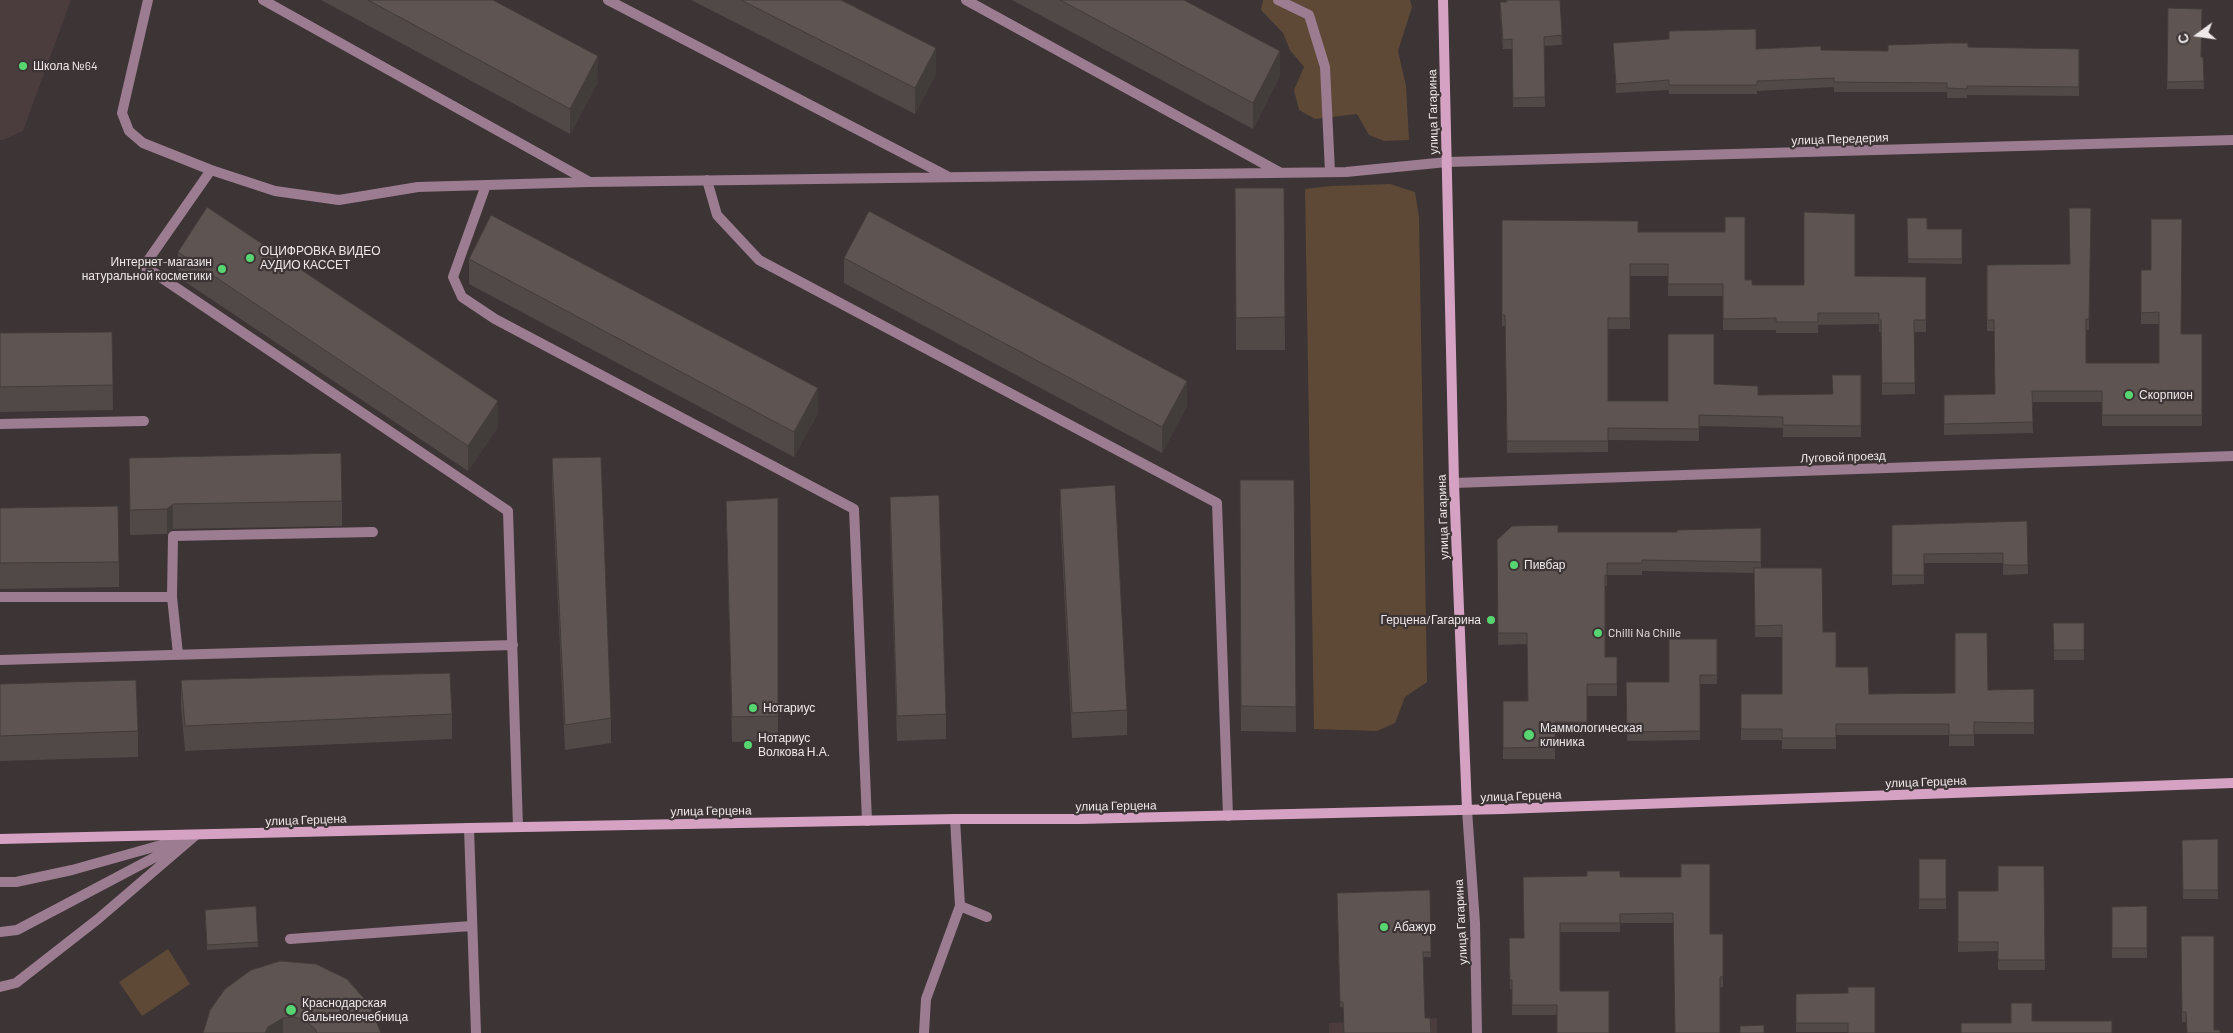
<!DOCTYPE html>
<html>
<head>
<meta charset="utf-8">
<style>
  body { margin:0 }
  #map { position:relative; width:2233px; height:1033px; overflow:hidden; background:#3c3435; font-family:Barlow,sans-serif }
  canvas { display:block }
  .north { position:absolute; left:2173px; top:10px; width:50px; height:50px; -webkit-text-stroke:4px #3c3435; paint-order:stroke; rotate:256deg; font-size:14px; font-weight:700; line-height:20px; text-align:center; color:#eee8e9 }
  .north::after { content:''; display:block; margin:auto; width:18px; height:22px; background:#eee8e9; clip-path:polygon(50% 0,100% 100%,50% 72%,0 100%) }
</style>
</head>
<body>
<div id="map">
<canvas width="2233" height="1033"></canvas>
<div class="north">С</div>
</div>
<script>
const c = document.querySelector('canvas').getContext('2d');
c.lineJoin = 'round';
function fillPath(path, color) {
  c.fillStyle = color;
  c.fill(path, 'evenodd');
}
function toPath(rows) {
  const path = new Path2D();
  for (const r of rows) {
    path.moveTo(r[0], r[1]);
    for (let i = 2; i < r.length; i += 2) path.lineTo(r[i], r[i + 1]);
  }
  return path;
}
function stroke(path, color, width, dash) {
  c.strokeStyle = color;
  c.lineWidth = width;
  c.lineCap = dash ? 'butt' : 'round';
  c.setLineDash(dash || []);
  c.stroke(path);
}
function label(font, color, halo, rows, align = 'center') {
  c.font = font + ' Barlow,sans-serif';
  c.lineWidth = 4.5;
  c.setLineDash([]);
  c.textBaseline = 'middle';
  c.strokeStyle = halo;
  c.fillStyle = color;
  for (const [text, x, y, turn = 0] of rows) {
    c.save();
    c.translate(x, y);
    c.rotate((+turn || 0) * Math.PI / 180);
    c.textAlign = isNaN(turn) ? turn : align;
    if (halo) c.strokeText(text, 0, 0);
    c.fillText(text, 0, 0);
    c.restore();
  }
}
fillPath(toPath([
  [0,0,71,0,23,131,3,140,0,140],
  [1437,1018,1437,1033,1329,1033,1329,1023]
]), '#4b3c3e');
fillPath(toPath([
  [1263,0,1410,0,1412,7,1398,51,1406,86,1409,140,1384,141,1369,135,1357,114,1315,119,1299,110,1294,90,1304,67,1290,50,1283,33,1261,10],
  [1390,184,1415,192,1419,217,1427,682,1405,697,1395,723,1377,731,1314,729,1305,189,1331,186],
  [168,949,190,984,142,1016,119,982]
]), '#5e4936');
stroke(toPath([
  [148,0,122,113,129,131,143,143,211,170,144,266,508,511,518,827],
  [263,0,588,181],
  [608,0,947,176],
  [966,0,1279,172],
  [1278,0,1309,15,1325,67,1330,172],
  [211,170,275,191,339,200,418,187,589,182,1346,172,1447,162],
  [707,180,717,215,759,260,1217,503,1228,816],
  [486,185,453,277,462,297,495,319,854,509,867,821],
  [0,424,144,421],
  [0,597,172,597],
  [178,654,172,597,173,536,373,532],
  [0,660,513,645],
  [955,819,960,906,987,917],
  [469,828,476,1033],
  [0,882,16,882,72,870,179,840],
  [0,932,17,930,178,845],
  [290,939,471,926],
  [0,987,16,983,98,919,196,835],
  [924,1033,926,999,960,906]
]), '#9c7c90', 10);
stroke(toPath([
  [1447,162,2233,140],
  [1454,483,2233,456],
  [1467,810,1475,923,1477,1033]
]), '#9c7c90', 10);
stroke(toPath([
  [1443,0,1454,483,1467,810],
  [0,839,469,828,955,819,1079,819,1503,809,2233,783]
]), '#d6a2c4', 10);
fillPath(toPath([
  [321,0,493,0,598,82,570,134],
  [691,0,841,0,936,74,915,114],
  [1012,0,1184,0,1280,76,1253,129],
  [1506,0,1560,0,1562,45,1544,46,1545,107,1513,107,1512,49,1503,49,1500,12,1500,2,1506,2],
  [2168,8,2202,57,2203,57,2204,89,2167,89],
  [1613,43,1756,49,1888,51,1968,47,2079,49,2079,96,1967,95,1967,98,1947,98,1947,92,1834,92,1834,87,1757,91,1757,94,1669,94,1669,90,1616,93],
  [1284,188,1285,350,1236,350,1235,221],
  [2091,208,2089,330,2086,330,2086,363,2159,363,2159,324,2141,324,2141,270,2181,334,2202,334,2202,426,2102,426,2102,402,2032,402,2033,433,1944,435,1944,395,1995,394,1994,331,1987,331,1987,265,2070,264],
  [1907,218,1927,229,1962,229,1962,264,1908,263],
  [1502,220,1638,232,1745,280,1752,285,1804,285,1855,276,1926,277,1926,332,1914,332,1915,394,1882,395,1881,332,1879,332,1879,324,1818,325,1818,333,1776,333,1776,330,1723,330,1723,296,1668,296,1668,276,1630,276,1630,329,1608,329,1608,401,1668,401,1714,384,1758,395,1832,394,1861,375,1861,437,1783,437,1783,428,1699,426,1699,441,1608,440,1608,452,1507,453,1505,326,1502,326],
  [178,252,498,427,468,471,178,277],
  [844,258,1187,406,1162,453,844,283],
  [469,259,818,413,794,457,469,284],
  [112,332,113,410,0,412,0,333],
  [129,458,342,501,342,526,173,529,167,534,130,535],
  [552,458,611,718,611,743,565,750,552,483],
  [1240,480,1294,480,1296,732,1241,731],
  [1060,489,1127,710,1127,735,1072,738,1060,514],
  [890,497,946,714,946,739,897,741,890,522],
  [778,498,778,741,732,742,726,501],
  [0,508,119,562,119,587,0,589],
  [2027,521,2028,574,2003,575,2003,563,1924,563,1924,584,1892,585,1892,525],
  [1761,528,1761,568,1823,632,1836,667,1869,694,1955,693,1988,690,2034,689,2034,734,1974,734,1974,746,1949,746,1949,735,1836,735,1836,749,1782,749,1782,740,1741,740,1741,694,1782,694,1782,637,1755,637,1754,573,1642,571,1642,575,1607,575,1607,586,1605,586,1605,657,1617,657,1617,696,1587,696,1587,733,1555,733,1555,759,1503,759,1503,701,1528,701,1527,644,1498,645,1497,540,1558,532,1677,532],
  [2053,623,2084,623,2084,660,2054,660],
  [1717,639,1717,684,1700,684,1700,740,1627,741,1626,682,1669,682],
  [181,680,452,714,452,739,185,751,181,706],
  [0,684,138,731,138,757,0,761],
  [2218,839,2218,899,2183,899,2182,840],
  [1919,859,1946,859,1946,909,1919,909],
  [2044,866,2045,970,1998,970,1998,951,1958,952,1958,891,1998,891],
  [1620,877,1710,934,1723,934,1723,987,1720,987,1673,923,1620,923,1620,932,1560,932,1557,1015,1512,1015,1512,989,1510,989,1509,938,1524,938],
  [1430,890,1431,957,1423,957,1425,1018,1340,1007,1337,893],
  [2147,906,2147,958,2112,958,2112,907],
  [205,915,258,942,258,947,207,950],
  [2181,936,2214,1030,2220,1033,2186,1022,2182,1022],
  [225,989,381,1033,203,1033],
  [1848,993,1848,1032,1796,1032,1796,994]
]), '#514947');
fillPath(toPath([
  [936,48,936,74,915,114,915,88],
  [1280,51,1280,76,1253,129,1253,103],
  [598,56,598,82,570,134,570,109],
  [1187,381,1187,406,1162,453,1162,427],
  [818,388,818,413,794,457,794,432],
  [498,401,498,427,468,471,468,446],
  [173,504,173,529,167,534,167,509],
  [283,1018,283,1033,265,1033,268,1027]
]), '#423c3a');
const building = toPath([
  [368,0,493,0,598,56,570,109,368,0],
  [741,0,841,0,936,48,915,88,741,0],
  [1060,0,1184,0,1280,51,1253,103,1060,0],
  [1507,0,1560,0,1562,35,1544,37,1545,97,1513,98,1512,39,1503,40,1500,2,1507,2,1507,0],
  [2168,8,2202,9,2201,57,2203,57,2204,81,2167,82,2168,8],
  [1756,29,1756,49,1821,46,1821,50,1888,51,1888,45,1948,43,1968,43,1968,47,2079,49,2079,87,1967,86,1967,89,1947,88,1947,83,1834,82,1834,78,1757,81,1757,85,1669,85,1669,80,1616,84,1613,43,1669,39,1669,31,1756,29],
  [1235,188,1284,188,1285,317,1236,318,1235,188],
  [207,207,498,401,468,446,178,252,207,207],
  [2069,208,2091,208,2089,319,2086,319,2086,363,2159,363,2159,312,2141,313,2141,270,2151,270,2151,219,2182,219,2181,334,2202,334,2202,415,2102,415,2102,391,2032,391,2033,422,1944,424,1944,395,1995,394,1994,320,1987,320,1987,265,2070,264,2069,208],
  [869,211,1187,381,1162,427,844,258,869,211],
  [1804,212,1855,214,1855,276,1926,277,1926,320,1914,320,1915,383,1882,383,1881,320,1879,320,1879,313,1818,313,1818,322,1776,322,1776,318,1723,319,1723,284,1668,284,1668,264,1630,264,1630,318,1608,318,1608,401,1668,401,1668,334,1714,334,1714,384,1758,386,1758,395,1833,394,1832,375,1861,375,1861,426,1783,425,1783,417,1699,415,1699,429,1608,428,1608,441,1507,441,1505,315,1502,315,1502,220,1638,221,1638,232,1725,232,1725,217,1745,217,1745,280,1752,280,1752,285,1804,285,1804,212],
  [491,215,818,388,794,432,469,259,491,215],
  [1907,218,1927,218,1927,229,1962,229,1962,259,1908,259,1907,218],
  [112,332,113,385,0,387,0,333,112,332],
  [341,453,342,501,173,504,167,509,130,510,129,458,341,453],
  [601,457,611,718,565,725,552,458,601,457],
  [1240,480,1294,480,1296,707,1241,706,1240,480],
  [1115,485,1127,710,1072,713,1060,489,1115,485],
  [939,495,946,714,897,716,890,497,939,495],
  [778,498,778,716,732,717,726,501,778,498],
  [118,506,119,562,0,563,0,508,118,506],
  [2027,521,2028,565,2003,565,2003,553,1924,554,1924,575,1892,575,1892,525,2027,521],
  [1558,525,1558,532,1677,532,1677,530,1761,528,1761,562,1642,560,1642,563,1607,563,1607,575,1605,575,1605,657,1617,657,1617,684,1587,684,1587,722,1555,722,1555,747,1503,748,1503,701,1528,701,1527,633,1498,633,1497,540,1512,526,1558,525],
  [1754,568,1822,568,1823,632,1836,632,1836,667,1868,667,1869,694,1955,693,1955,633,1987,633,1988,690,2034,689,2034,723,1974,722,1974,735,1949,735,1949,724,1836,724,1836,738,1782,738,1782,729,1741,729,1741,694,1782,694,1782,625,1755,626,1754,568],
  [2053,623,2084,623,2084,650,2054,650,2053,623],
  [1669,639,1717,639,1717,675,1700,675,1700,731,1627,732,1626,682,1669,682,1669,639],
  [450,673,452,714,185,726,181,680,450,673],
  [136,680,138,731,0,736,0,684,136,680],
  [2218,839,2218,890,2183,890,2182,840,2218,839],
  [1919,859,1946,859,1946,899,1919,899,1919,859],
  [1681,864,1710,864,1710,934,1723,934,1723,977,1720,977,1720,1033,1675,1033,1673,913,1620,914,1620,923,1560,923,1560,991,1609,991,1609,1033,1557,1033,1557,1005,1512,1005,1512,980,1510,980,1509,938,1524,938,1523,877,1587,876,1587,871,1620,871,1620,877,1681,877,1681,864],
  [1998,866,2044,866,2045,960,1998,960,1998,942,1958,942,1958,891,1998,891,1998,866],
  [1430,890,1431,952,1423,952,1425,1018,1430,1018,1431,1033,1344,1033,1343,1002,1340,1002,1337,893,1430,890],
  [256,906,258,942,207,945,205,910,256,906],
  [2147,906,2147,948,2112,948,2112,907,2147,906],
  [2181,936,2214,936,2214,1030,2220,1030,2220,1033,2187,1033,2186,1012,2182,1012,2181,936],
  [280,961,316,964,347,979,369,1004,381,1033,317,1033,315,1029,306,1021,295,1017,283,1018,268,1027,265,1033,203,1033,210,1010,225,989,251,970,280,961],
  [1848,987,1875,987,1875,1033,1848,1033,1848,1023,1796,1023,1796,994,1848,993,1848,987],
  [2011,1003,2032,1003,2032,1021,2112,1021,2112,1033,1961,1033,1961,1023,2011,1023,2011,1003],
  [1764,1025,1764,1033,1740,1033,1740,1026,1764,1025]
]);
fillPath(building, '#5e5553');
stroke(building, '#423c3a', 1);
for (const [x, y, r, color] of [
  [23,66,5,"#57d570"],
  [250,258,5,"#57d570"],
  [222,269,5,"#57d570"],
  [2129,395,5,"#57d570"],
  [1514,565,5,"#57d570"],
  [1491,620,5,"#57d570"],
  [1598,633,5,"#57d570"],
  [753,708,5,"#57d570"],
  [1529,735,6,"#57d570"],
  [748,745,5,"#57d570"],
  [1384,927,5,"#57d570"],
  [291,1010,6,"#57d570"]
]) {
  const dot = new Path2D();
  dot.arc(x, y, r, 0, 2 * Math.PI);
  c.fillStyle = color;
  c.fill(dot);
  stroke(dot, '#3c3435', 2);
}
label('12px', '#eee8e9', '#3c3435', [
  ["Школа №64",33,66],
  ["ОЦИФРОВКА ВИДЕО",260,251],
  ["АУДИО КАССЕТ",260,265],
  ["Интернет-магазин",212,262,"right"],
  ["натуральной косметики",212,276,"right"],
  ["Скорпион",2139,395],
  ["Пивбар",1524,565],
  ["Герцена/Гагарина",1481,620,"right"],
  ["Chilli Na Chille",1608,633],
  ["Нотариус",763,708],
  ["Маммологическая",1540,728],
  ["клиника",1540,742],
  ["Нотариус",758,738],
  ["Волкова Н.А.",758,752],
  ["Абажур",1394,927],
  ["Краснодарская",302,1003],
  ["бальнеолечебница",302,1017]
], 'left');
label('12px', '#eee8e9', '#3c3435', [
  ["улица Гагарина",1433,112,-91],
  ["улица Передерия",1840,139,-2],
  ["Луговой проезд",1843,457,-2],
  ["улица Гагарина",1443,517,-92],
  ["улица Герцена",1926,782,-2],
  ["улица Герцена",1521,796,-2],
  ["улица Герцена",1116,806,-1],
  ["улица Герцена",711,811,-1],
  ["улица Герцена",306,820,-2],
  ["улица Гагарина",1461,922,-93]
]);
</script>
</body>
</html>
